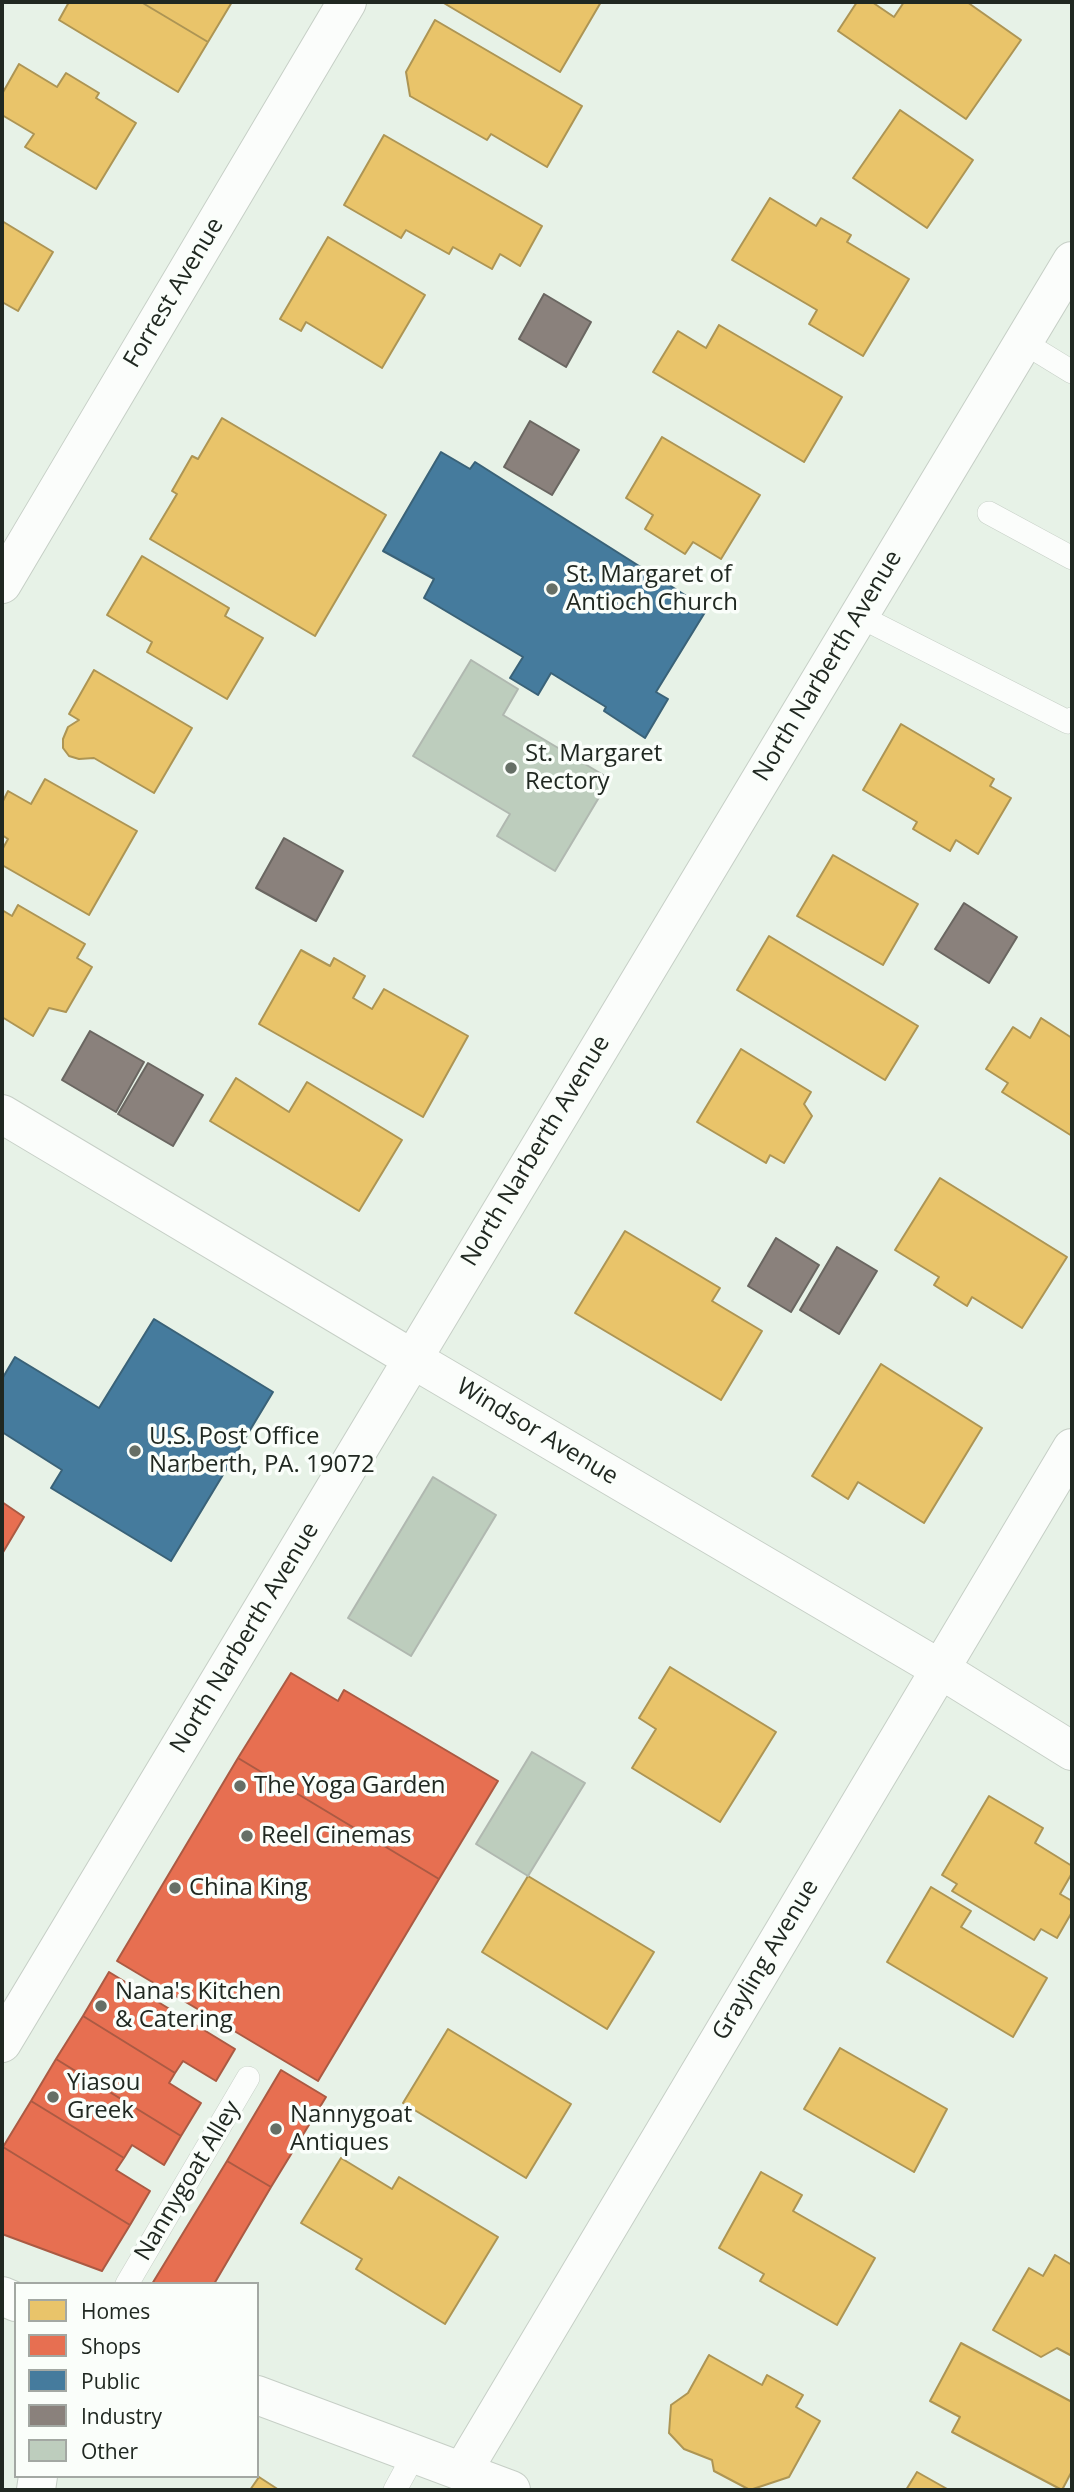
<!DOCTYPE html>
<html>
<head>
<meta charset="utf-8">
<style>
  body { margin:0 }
  #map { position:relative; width:1074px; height:2492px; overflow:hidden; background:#e7f2e7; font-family:"Open Sans",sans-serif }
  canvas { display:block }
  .frame { position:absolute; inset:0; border:4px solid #202821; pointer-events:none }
  .legend { position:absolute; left:14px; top:2282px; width:245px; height:196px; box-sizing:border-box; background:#fafefa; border:2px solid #a3a8a3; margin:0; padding:9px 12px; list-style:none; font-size:21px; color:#202821 }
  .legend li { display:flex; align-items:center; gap:14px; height:35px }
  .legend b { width:35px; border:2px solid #a3a8a3 }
</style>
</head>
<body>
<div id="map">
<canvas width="1074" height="2492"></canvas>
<div class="frame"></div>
<ul class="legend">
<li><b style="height:19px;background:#e9c46a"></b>Homes</li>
<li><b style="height:19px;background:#e76f51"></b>Shops</li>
<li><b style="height:19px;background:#457b9d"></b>Public</li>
<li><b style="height:19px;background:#8a817c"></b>Industry</li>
<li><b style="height:19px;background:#bdcdbd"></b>Other</li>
</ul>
</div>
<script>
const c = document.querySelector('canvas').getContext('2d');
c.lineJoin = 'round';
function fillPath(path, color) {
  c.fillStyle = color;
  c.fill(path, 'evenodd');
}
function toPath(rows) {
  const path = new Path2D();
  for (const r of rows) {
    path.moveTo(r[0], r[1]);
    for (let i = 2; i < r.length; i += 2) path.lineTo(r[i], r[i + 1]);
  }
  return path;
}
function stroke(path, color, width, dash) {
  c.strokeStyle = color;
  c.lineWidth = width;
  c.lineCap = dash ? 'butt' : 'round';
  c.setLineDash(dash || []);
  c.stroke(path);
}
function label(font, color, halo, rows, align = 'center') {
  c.font = font + ' "Open Sans",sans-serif';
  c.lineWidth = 7;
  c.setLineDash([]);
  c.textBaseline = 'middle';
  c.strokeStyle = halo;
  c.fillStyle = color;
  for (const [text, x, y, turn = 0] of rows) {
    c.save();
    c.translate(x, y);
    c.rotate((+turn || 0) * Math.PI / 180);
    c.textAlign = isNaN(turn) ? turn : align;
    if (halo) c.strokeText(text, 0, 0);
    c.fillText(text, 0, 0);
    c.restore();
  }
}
const homes = toPath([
  [69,2,141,2,208,42,178,92,59,20,69,2],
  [141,2,232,2,208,42,141,2],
  [442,2,601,2,560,72,442,2],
  [857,2,872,2,894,17,904,2,967,2,1021,40,966,119,838,31,857,2],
  [435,20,582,106,547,167,491,134,487,140,410,96,406,72,435,20],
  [19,64,57,87,66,73,99,93,96,98,136,123,96,189,25,147,34,134,2,115,2,94,19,64],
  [900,110,973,160,927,228,853,178,900,110],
  [384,135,542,226,520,266,500,254,492,269,453,247,449,254,406,230,401,238,344,205,384,135],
  [770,198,816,226,821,218,851,235,847,242,909,279,863,356,809,324,817,310,732,260,770,198],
  [2,221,53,252,18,311,2,302,2,221],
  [328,237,425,295,382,368,306,322,301,331,280,319,328,237],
  [719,325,842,397,804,462,653,372,678,331,706,348,719,325],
  [222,418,386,515,315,636,150,539,177,494,172,491,192,456,198,459,222,418],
  [662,437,760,495,721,559,693,542,685,554,645,529,653,515,626,498,662,437],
  [142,556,229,608,225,616,263,638,227,699,147,652,152,642,107,615,142,556],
  [94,670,192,728,154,793,94,758,79,759,69,756,63,748,63,739,68,727,79,720,69,714,94,670],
  [901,724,994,779,990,786,1011,798,978,854,956,840,950,851,913,829,917,822,863,790,901,724],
  [45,779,137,831,89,915,2,865,2,850,8,839,2,835,2,803,8,791,31,804,45,779],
  [833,855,918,904,883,965,797,916,833,855],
  [18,905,85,944,77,958,92,967,66,1012,49,1008,33,1036,2,1017,2,910,12,916,18,905],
  [769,936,918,1026,885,1080,737,990,769,936],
  [301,950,330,966,334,958,365,976,353,998,372,1009,384,989,468,1036,423,1117,259,1024,301,950],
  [1041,1018,1072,1038,1072,1136,1002,1092,1008,1083,986,1069,1013,1027,1030,1038,1041,1018],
  [741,1049,811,1092,804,1104,812,1116,784,1163,770,1155,766,1163,697,1122,741,1049],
  [236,1078,289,1112,307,1082,402,1140,359,1211,210,1121,236,1078],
  [940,1178,1067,1257,1022,1328,972,1297,967,1306,934,1285,939,1277,895,1250,940,1178],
  [625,1231,720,1288,712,1301,762,1331,721,1400,575,1313,625,1231],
  [881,1364,982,1428,924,1523,858,1482,848,1499,812,1476,881,1364],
  [670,1667,776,1732,720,1822,632,1768,656,1729,639,1718,670,1667],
  [989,1796,1043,1828,1035,1843,1072,1866,1072,1873,1060,1894,1072,1901,1072,1912,1057,1938,1041,1929,1034,1940,952,1891,957,1884,942,1875,989,1796],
  [528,1876,654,1952,607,2029,482,1952,528,1876],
  [931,1887,971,1911,961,1927,1047,1978,1013,2037,887,1962,931,1887],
  [448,2029,571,2104,526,2178,403,2103,448,2029],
  [840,2048,947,2109,914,2172,804,2109,840,2048],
  [341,2158,392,2189,399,2177,498,2237,445,2324,356,2269,362,2259,301,2223,341,2158],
  [761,2172,802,2195,793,2211,875,2258,837,2325,760,2281,764,2274,719,2248,761,2172],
  [1055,2255,1072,2265,1072,2356,1057,2348,1041,2357,993,2330,1029,2268,1043,2276,1055,2255],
  [961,2343,1072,2402,1072,2471,1062,2490,952,2432,960,2417,930,2401,961,2343],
  [709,2355,762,2385,767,2375,803,2395,796,2407,820,2421,789,2477,750,2490,714,2471,712,2460,684,2449,669,2433,671,2405,688,2393,709,2355],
  [917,2472,949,2490,906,2490,917,2472],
  [259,2477,279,2490,250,2490,259,2477]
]);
fillPath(homes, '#e9c46a');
stroke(homes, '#ad9554', 2);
const shops = toPath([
  [2,1502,24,1517,2,1554,2,1502],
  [291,1673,338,1701,344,1690,498,1781,439,1879,238,1758,291,1673],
  [238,1758,439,1879,318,2081,117,1961,238,1758],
  [109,1972,235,2049,216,2081,183,2061,175,2073,83,2016,109,1972],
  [83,2016,175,2073,169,2083,201,2103,181,2136,56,2059,83,2016],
  [56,2059,181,2136,164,2165,132,2145,124,2158,31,2101,56,2059],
  [281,2070,326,2097,271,2187,227,2161,281,2070],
  [31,2101,124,2158,116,2170,150,2191,130,2225,3,2147,31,2101],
  [3,2147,130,2225,102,2271,2,2234,3,2147],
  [227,2161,271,2187,214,2284,152,2284,227,2161]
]);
fillPath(shops, '#e76f51');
stroke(shops, '#ab5a43', 2);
const public = toPath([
  [441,452,470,469,475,462,707,609,656,692,668,699,645,738,604,711,606,707,551,673,538,695,510,678,523,657,424,598,434,579,383,551,441,452],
  [154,1319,273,1392,171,1561,51,1488,62,1470,2,1432,2,1379,15,1357,99,1408,154,1319]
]);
fillPath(public, '#457b9d');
stroke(public, '#3a6278', 2);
const industry = toPath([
  [544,294,591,322,566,367,519,339,544,294],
  [530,421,579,450,552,495,504,467,530,421],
  [284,838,343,871,316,921,256,888,284,838],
  [964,903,1017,937,989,983,935,949,964,903],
  [90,1031,144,1062,116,1112,62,1080,90,1031],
  [148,1063,203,1095,173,1146,118,1114,148,1063],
  [776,1238,819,1265,791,1312,748,1286,776,1238],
  [837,1247,877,1271,839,1334,800,1310,837,1247]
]);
fillPath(industry, '#8a817c');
stroke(industry, '#6a6661', 2);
const building = toPath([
  [471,660,518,689,503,715,610,779,555,871,497,836,510,814,413,756,471,660],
  [433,1477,496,1515,411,1656,348,1618,433,1477],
  [532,1752,585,1783,528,1876,476,1844,532,1752]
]);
fillPath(building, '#bdcdbd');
stroke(building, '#b0b8b0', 2);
const service = toPath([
  [1023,342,1072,372],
  [989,513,1072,558],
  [859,616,1068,722,1072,719],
  [127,2284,248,2078],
  [395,2490,414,2455]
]);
const minor = toPath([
  [2,584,347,2],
  [411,1358,940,1669,1072,1751],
  [462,2472,1072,1448],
  [36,2490,38,2476]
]);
const tertiary = toPath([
  [2,1114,411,1358],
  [2,2043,1072,261],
  [2,2296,16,2302],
  [257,2395,511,2490]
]);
stroke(service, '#c6cfc6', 24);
stroke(minor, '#c6cfc6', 40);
stroke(tertiary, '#c6cfc6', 40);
stroke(service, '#fbfdfb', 23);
stroke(minor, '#fbfdfb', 38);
stroke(tertiary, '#fbfdfb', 38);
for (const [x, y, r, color] of [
  [552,589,7,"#666f66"],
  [511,768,7,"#666f66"],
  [135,1451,7,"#666f66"],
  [240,1786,7,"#666f66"],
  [247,1836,7,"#666f66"],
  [175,1888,7,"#666f66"],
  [101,2006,7,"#666f66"],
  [53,2097,7,"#666f66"],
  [276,2129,7,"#666f66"]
]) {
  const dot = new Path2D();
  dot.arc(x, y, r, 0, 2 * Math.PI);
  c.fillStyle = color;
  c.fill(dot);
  stroke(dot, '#fafefa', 2.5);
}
label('24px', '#202821', '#fafefa', [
  ["Forrest Avenue",174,293,-59],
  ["North Narberth Avenue",828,666,-59],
  ["North Narberth Avenue",536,1151,-59],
  ["Windsor Avenue",537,1432,31],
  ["North Narberth Avenue",245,1638,-59],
  ["Grayling Avenue",766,1960,-59],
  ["Nannygoat Alley",188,2181,-59]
]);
label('24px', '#202821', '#fafefa', [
  ["St. Margaret of",566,575],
  ["Antioch Church",566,603],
  ["St. Margaret",525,754],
  ["Rectory",525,782],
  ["U.S. Post Office",149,1437],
  ["Narberth, PA. 19072",149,1465],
  ["The Yoga Garden",254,1786],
  ["Reel Cinemas",261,1836],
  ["China King",189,1888],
  ["Nana's Kitchen",115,1992],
  ["& Catering",115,2020],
  ["Yiasou",67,2083],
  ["Greek",67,2111],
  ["Nannygoat",290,2115],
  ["Antiques",290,2143]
], 'left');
</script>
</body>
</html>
